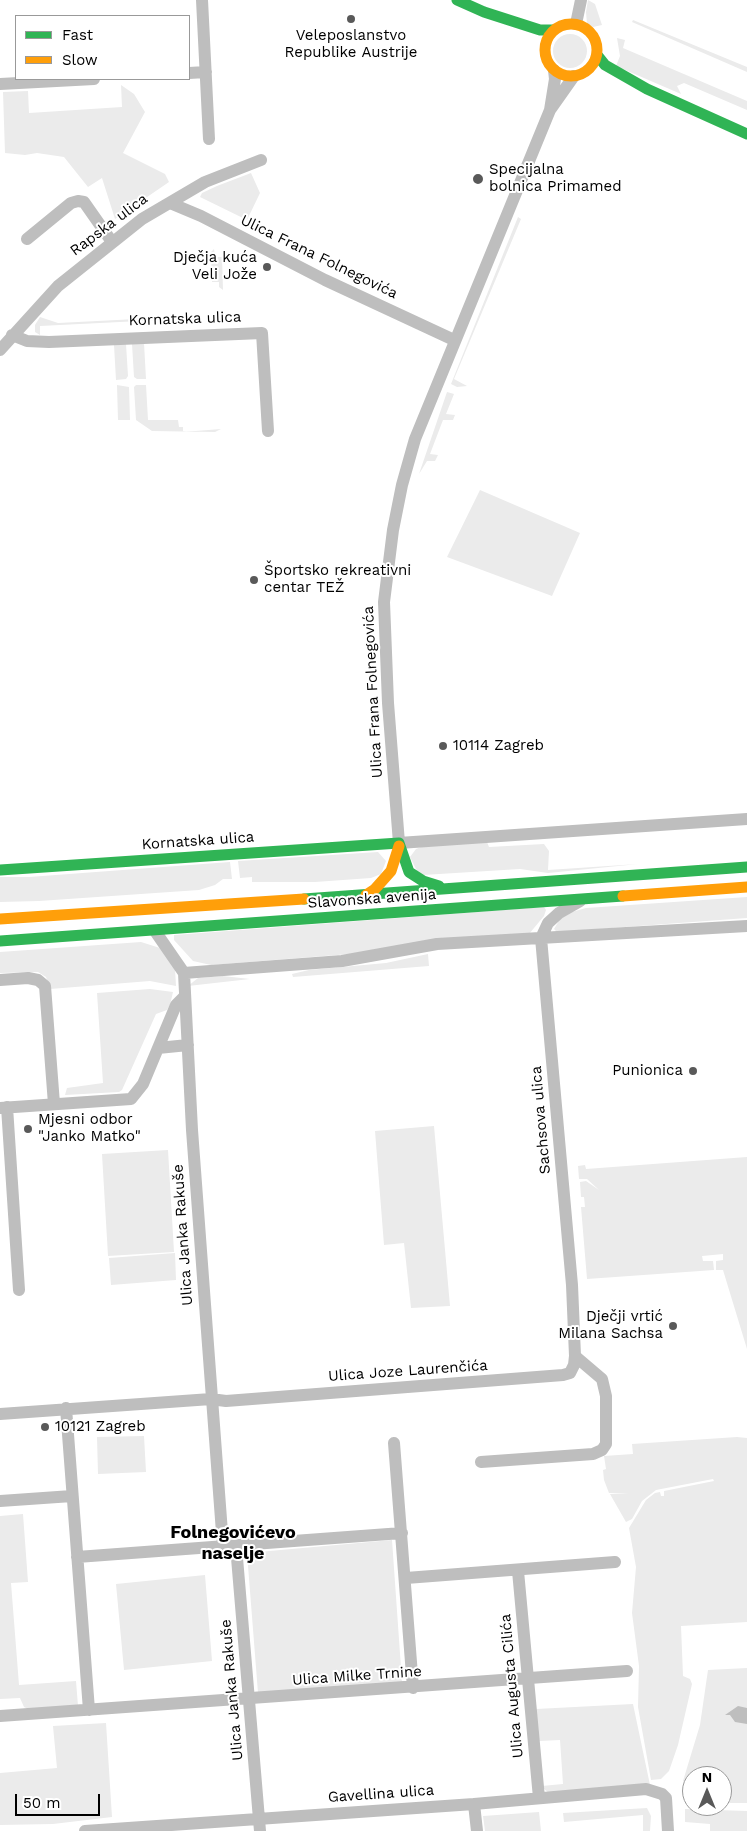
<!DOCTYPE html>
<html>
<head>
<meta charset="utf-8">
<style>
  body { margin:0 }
  #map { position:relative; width:747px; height:1831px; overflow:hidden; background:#fff; font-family:"Work Sans",sans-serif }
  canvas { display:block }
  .legend { position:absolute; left:15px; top:15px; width:175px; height:65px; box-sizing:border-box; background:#fff; border:1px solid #999; margin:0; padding:6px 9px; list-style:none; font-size:15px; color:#000 }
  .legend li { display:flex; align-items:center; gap:10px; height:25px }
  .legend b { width:25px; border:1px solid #999 }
  .north { position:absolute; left:682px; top:1766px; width:50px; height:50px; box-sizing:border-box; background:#fff; border:1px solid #999; border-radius:50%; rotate:0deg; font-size:14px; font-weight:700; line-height:20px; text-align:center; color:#000 }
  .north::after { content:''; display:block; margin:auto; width:18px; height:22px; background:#595959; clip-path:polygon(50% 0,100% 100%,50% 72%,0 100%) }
  .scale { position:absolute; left:15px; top:1794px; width:85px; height:22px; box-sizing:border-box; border:2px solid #000; border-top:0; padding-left:6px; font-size:15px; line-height:18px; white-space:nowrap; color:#000; -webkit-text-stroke:4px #fff; paint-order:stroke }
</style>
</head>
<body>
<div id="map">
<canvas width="747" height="1831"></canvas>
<ul class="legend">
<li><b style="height:6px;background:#30b455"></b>Fast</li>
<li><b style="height:6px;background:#ff9f0a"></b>Slow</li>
</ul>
<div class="north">N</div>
<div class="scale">50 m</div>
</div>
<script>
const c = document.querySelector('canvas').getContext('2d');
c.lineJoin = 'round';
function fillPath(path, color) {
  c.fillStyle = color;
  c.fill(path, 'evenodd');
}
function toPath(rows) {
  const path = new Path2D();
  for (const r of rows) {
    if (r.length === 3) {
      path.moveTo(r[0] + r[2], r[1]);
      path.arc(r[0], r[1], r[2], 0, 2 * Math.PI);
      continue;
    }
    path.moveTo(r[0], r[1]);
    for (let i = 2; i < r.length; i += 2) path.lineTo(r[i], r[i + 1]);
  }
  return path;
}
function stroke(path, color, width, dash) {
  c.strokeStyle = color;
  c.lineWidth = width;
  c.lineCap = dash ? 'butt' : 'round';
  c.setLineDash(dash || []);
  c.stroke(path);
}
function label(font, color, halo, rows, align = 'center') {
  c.font = font + ' "Work Sans",sans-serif';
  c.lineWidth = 4;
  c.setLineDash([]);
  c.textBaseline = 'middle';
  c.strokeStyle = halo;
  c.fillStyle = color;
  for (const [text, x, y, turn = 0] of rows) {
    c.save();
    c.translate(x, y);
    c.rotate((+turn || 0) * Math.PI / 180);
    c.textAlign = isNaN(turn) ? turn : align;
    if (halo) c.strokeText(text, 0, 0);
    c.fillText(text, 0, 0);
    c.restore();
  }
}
fillPath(toPath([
  [588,0,595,4,602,25,593,27,587,24,586,12],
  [633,20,747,67,747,72,632,22],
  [570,51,17],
  [617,38,625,40,623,48,747,101,747,110,684,83,677,86,681,94,616,66,620,56],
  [121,85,134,94,145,112,123,153,165,174,169,182,115,219,102,178,88,187,64,157,37,153,25,155,5,153,3,92,28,91,29,113,122,107],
  [251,173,260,193,247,220,200,197,202,193,217,186],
  [518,217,521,219,454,379,467,386,457,387,451,384],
  [214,249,215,257,222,257,223,290,219,287,219,282,212,282,211,252],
  [200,315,200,318,40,326,40,335,35,332,35,325,40,317,58,323,176,317,177,319,180,316],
  [144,343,146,379,137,379,134,377,132,344],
  [126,344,128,376,126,379,116,380,114,345],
  [117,385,129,387,130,420,118,420],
  [136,385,146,385,148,420,178,420,179,427,183,427,183,432,221,429,215,432,152,431,136,420,134,387],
  [447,392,454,394,446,414,455,415,453,420,443,420,430,454,438,455,435,461,427,461,419,474],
  [480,490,580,533,552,596,447,557],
  [487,842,489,847,544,844,549,851,548,870,638,864,548,873,520,869,423,875,418,873,410,857,416,849,421,847],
  [378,852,386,861,381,874,371,878,315,882,252,882,252,877,240,878,238,861],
  [230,862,232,879,223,879,215,885,199,890,39,901,0,902,0,877,29,877],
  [747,897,747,918,557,932,554,929,560,919,572,912,586,908],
  [544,907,546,910,544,916,529,934,387,951,211,965,193,961,174,940,174,935],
  [141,942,160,948,175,969,176,986,150,981,50,989,46,977,38,972,0,973,0,952],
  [428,954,429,966,293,977,292,974,309,970,386,963],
  [223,976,250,979,188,986,198,978],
  [150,989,173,992,170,1005,167,1010,156,1014,122,1090,119,1092,65,1095,67,1088,103,1083,97,993],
  [434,1126,450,1306,411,1308,404,1243,384,1245,375,1131],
  [168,1150,174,1252,108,1256,102,1154],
  [747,1157,747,1349,723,1270,716,1270,716,1261,723,1260,723,1254,702,1256,703,1261,713,1261,714,1270,587,1279,581,1207,585,1207,584,1197,581,1197,580,1182,586,1181,599,1190,587,1179,579,1179,578,1166,585,1165,586,1169],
  [175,1253,176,1280,111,1285,109,1258],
  [144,1436,146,1472,98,1474,97,1437],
  [737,1437,747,1438,747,1622,681,1626,683,1676,690,1679,692,1684,678,1745,669,1771,661,1779,651,1780,638,1707,639,1666,632,1613,636,1567,629,1528,646,1500,655,1493,660,1492,661,1496,664,1496,664,1491,714,1481,713,1479,656,1490,642,1501,632,1519,626,1522,610,1494,629,1493,609,1493,604,1480,603,1470,606,1469,604,1456,633,1454,632,1444],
  [23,1514,28,1582,11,1583,19,1685,76,1681,78,1706,28,1709,24,1707,20,1698,0,1699,0,1516],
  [392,1540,402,1682,258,1693,247,1553],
  [205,1575,212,1661,124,1670,116,1584],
  [747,1668,747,1803,722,1803,722,1776,692,1776,692,1788,683,1781,700,1725,708,1670],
  [633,1704,650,1785,548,1792,544,1789,542,1786,563,1784,560,1740,539,1741,536,1709],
  [106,1723,112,1817,53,1824,0,1825,0,1773,57,1768,53,1726],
  [647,1808,651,1816,650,1831,643,1831,643,1815,564,1822,563,1813],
  [685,1809,747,1811,747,1831,710,1831,710,1824,685,1822],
  [539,1812,541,1831,485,1831,483,1816]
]), '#ebebeb');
fillPath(toPath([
  [738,1706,747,1708,747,1724,735,1722,730,1715,725,1715]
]), '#bebebe');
stroke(toPath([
  [202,0,209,139],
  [576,24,581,0],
  [554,70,555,79,550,110,415,439,402,485,393,530,384,602,388,703,399,843,747,819],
  [189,73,206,72],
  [0,84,94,79],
  [550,110,574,76],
  [170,203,201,216,325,280,454,340],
  [27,239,71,203,78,201,84,202,112,242],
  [12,335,27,341,49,342,262,333,268,431],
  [0,350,58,286,142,219,205,182,261,160],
  [155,931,184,973,192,1130,223,1546],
  [184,973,342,961,437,944,747,926],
  [0,980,28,978,38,980,45,986,54,1104],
  [158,1048,188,1045],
  [7,1107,19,1290],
  [0,1108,131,1099,143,1084,176,1005,184,997],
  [575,1356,572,1285,541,938,548,923,559,913,580,901],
  [66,1408,89,1710],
  [0,1414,211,1399,226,1401,563,1375,570,1373,574,1365,575,1356,602,1379,606,1396,606,1444,602,1450,593,1454,481,1462],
  [394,1443,413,1688],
  [0,1501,72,1496],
  [236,1546,260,1831],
  [77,1557,402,1533],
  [518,1571,539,1798],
  [406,1578,615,1562],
  [0,1716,627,1671],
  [474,1804,477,1831],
  [85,1831,474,1804,646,1789,662,1794,666,1798,668,1831]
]), '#bebebe', 12);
stroke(toPath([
  [457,0,484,12,540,30,553,30],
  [597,55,605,65,647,89,747,134],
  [399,843,409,872,423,881,439,886],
  [0,870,399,843],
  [304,899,747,867],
  [0,941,623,896]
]), '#30b455', 11);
stroke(toPath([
  [571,50,26],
  [366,895,375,889,391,871,399,846],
  [623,896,747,887],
  [0,919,304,899]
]), '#ff9f0a', 11);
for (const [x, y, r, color] of [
  [351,19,5,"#595959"],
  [478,179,6,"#595959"],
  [267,267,5,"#595959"],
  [254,580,5,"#595959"],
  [443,746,5,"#595959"],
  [693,1071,5,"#595959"],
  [28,1129,5,"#595959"],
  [673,1326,5,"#595959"],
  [45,1427,5,"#595959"]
]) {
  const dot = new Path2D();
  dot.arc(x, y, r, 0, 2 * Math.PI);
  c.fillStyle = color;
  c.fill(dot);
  stroke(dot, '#fff', 2);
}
label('15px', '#000', '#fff', [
  ["Veleposlanstvo",351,36,"center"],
  ["Republike Austrije",351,53,"center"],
  ["Specijalna",489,170],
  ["bolnica Primamed",489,187],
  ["Dječja kuća",257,258,"right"],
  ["Veli Jože",257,275,"right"],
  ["Športsko rekreativni",264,571],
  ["centar TEŽ",264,588],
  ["10114 Zagreb",453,746],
  ["Punionica",683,1071,"right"],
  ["Mjesni odbor",38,1120],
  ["\"Janko Matko\"",38,1137],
  ["Dječji vrtić",663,1317,"right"],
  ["Milana Sachsa",663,1334,"right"],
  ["10121 Zagreb",55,1427]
], 'left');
label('15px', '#000', '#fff', [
  ["Rapska ulica",109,225,-37],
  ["Ulica Frana Folnegovića",319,257,26],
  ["Kornatska ulica",185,319,-2],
  ["Ulica Frana Folnegovića",373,692,-93],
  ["Kornatska ulica",198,841,-4],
  ["Slavonska avenija",372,899,-4],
  ["Sachsova ulica",541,1120,-95],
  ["Ulica Janka Rakuše",183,1235,-94],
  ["Ulica Joze Laurenčića",408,1371,-4],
  ["Ulica Milke Trnine",357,1676,-4],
  ["Ulica Augusta Cilića",512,1686,-95],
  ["Ulica Janka Rakuše",232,1690,-95],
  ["Gavellina ulica",381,1794,-4]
]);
label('bold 18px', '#000', '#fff', [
  ["Folnegovićevo",233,1533],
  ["naselje",233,1554]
]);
</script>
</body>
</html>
